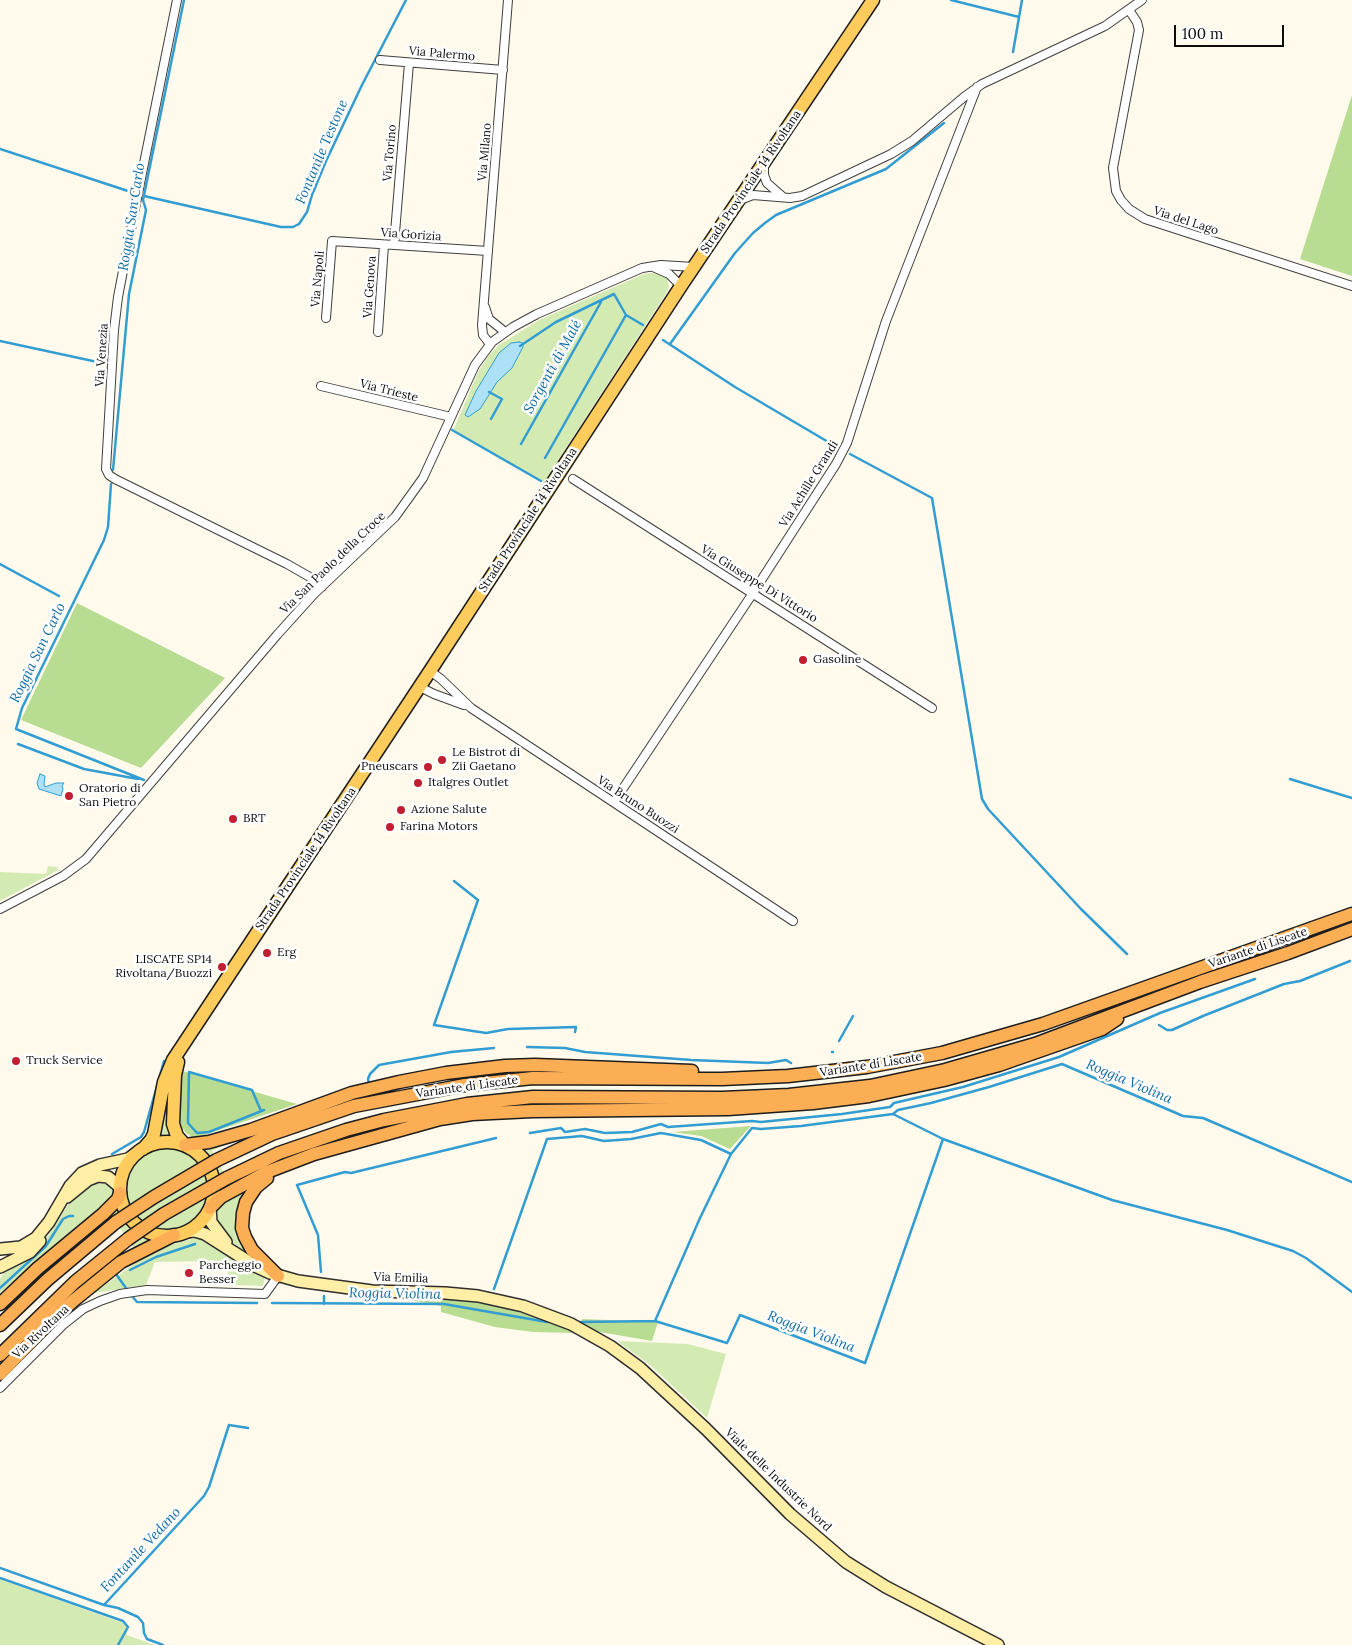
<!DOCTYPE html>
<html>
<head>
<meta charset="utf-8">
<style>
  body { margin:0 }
  #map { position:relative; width:1352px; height:1645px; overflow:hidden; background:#fffaeb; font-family:Lora,serif }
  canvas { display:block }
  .scale { position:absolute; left:1174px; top:25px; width:110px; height:22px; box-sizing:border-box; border:2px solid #0c0c0c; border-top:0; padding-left:6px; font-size:15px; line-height:18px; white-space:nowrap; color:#0c0c0c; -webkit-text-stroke:4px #fff; paint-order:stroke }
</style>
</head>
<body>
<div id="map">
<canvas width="1352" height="1645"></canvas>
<div class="scale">100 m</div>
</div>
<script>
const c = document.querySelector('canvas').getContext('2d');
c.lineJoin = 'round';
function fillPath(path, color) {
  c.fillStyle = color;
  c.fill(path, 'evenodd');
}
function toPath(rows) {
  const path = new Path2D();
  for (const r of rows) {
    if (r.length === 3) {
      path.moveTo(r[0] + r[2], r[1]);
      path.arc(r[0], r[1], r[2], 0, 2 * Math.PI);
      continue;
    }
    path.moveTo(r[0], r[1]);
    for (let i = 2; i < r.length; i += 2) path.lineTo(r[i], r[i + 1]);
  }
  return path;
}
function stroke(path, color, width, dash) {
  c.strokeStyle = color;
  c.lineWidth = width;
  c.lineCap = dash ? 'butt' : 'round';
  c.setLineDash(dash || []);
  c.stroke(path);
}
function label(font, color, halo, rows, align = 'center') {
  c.font = font + ' Lora,serif';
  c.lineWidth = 5;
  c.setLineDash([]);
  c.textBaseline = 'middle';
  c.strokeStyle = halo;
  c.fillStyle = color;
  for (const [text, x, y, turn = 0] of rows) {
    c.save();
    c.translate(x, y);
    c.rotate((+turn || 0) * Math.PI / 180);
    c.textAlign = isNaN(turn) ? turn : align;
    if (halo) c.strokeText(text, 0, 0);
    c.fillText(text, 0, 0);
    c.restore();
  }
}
fillPath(toPath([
  [652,273,658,273,667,278,669,287,667,292,544,482,453,431,478,372,490,354,499,345,539,320,644,274],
  [48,866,57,867,58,870,0,901,0,872,46,874],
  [168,1090,173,1136,159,1136],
  [237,1139,212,1151,230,1185,220,1192,217,1173,209,1158,200,1147],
  [166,1189,42],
  [98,1183,106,1184,111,1188,113,1194,112,1198,105,1205,41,1256,0,1293,0,1279,4,1273,33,1253,44,1242,71,1200,84,1190],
  [256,1183,240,1206,258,1261,232,1242,222,1233,215,1216,216,1210,221,1204],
  [116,1208,118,1215,129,1228,150,1241,135,1250,110,1213],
  [195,1238,211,1242,253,1272,265,1278,263,1285,262,1286,234,1285,222,1261,155,1262,146,1285,94,1293,145,1256,164,1247],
  [617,1341,688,1344,726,1354,707,1418,650,1365],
  [0,1579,126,1624,127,1635,154,1645,0,1645]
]), '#d4eab3');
fillPath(toPath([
  [1352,95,1352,276,1300,259],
  [77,603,225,678,141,768,21,720],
  [182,1071,297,1104,195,1138,192,1137,186,1133,179,1124],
  [751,1126,730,1149,701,1136,672,1132],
  [404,1299,453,1300,493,1305,533,1316,575,1333,533,1332,495,1327,441,1312,441,1306],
  [582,1319,658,1322,652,1341,594,1331,582,1324]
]), '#b8dc92');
const water = toPath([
  [519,342,523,343,523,347,512,368,497,382,480,409,468,417,465,415,476,391,499,353,511,343,519,342],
  [40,774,45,776,44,785,45,787,56,783,64,783,62,786,63,789,61,796,39,789,37,783,40,774]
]);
fillPath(water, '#ade1f8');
stroke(water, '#329dd2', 1);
stroke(toPath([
  [951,0,1019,17],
  [1013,52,1022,0],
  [0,149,131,192],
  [144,196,281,227,293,227,299,224,307,212,312,195,326,161,362,85,406,0],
  [663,340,735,387,835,446],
  [0,341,102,363],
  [670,344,735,253,753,233,765,223,776,215,886,169,944,123],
  [520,346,556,322,614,294,626,315,643,325],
  [489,392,502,399,491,419],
  [452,430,541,481],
  [521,444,601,302],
  [850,454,932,498,982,799,988,809,1081,909,1127,954],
  [545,458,626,315],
  [113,470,129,294,146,210,143,200,184,0],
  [111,484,108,527,104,540,22,708,16,729,144,780],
  [0,564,59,596],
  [18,744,84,769,138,779],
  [1290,779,1352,798],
  [454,881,478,900,434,1025,486,1033,508,1029,576,1027,575,1032],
  [1159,1025,1167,1030,1172,1030,1203,1016,1284,984,1300,981,1350,961],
  [839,1041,853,1016],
  [527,1047,565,1048,585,1052,691,1060,768,1063,786,1060,791,1063],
  [832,1052,833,1052],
  [369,1084,368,1079,370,1074,379,1065,451,1052,494,1048],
  [261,1111,252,1090,189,1072,188,1123,197,1133,209,1132,264,1110],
  [893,1114,943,1139,1112,1200,1227,1230,1293,1251,1306,1258,1352,1292],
  [530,1133,561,1128,565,1132,585,1129,605,1133,632,1132,661,1124,668,1127,752,1121,761,1122,842,1114,890,1107,894,1103,963,1087,1059,1057,1160,1013,1255,979],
  [112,1154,141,1137,144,1132,164,1061],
  [130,1270,156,1257,195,1244],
  [321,1272,318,1235,297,1185,345,1172,351,1173,496,1138],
  [116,1274,128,1291],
  [0,1288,46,1246,63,1219,69,1216,73,1216],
  [494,1289,547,1139,582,1136,604,1141,631,1139,661,1133,701,1140,731,1154],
  [131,1295,137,1302,257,1303],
  [324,1296,324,1304],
  [272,1303,444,1304,547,1322],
  [655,1321,700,1218,731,1154,752,1128,761,1129,801,1126,893,1114,898,1110,931,1103,989,1087,1062,1064,1183,1116,1203,1118,1352,1182],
  [580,1322,655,1321,727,1343,740,1315,865,1363,943,1139],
  [0,1568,104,1605,204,1496,209,1487,229,1425,248,1428],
  [0,1578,123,1621,128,1627,118,1645],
  [104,1605,118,1608,138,1617,143,1623,144,1633,147,1639,163,1645]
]), '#329dd2', 2.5);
const minor = toPath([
  [177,0,138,193,118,297,114,330,106,469,109,475,115,479,287,564,315,580,322,587],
  [1129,10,1137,22,1139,30,1113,168,1116,191,1121,200,1129,209,1145,219,1352,286],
  [380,60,503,70],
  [764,165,764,175,767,183,783,197],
  [740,200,753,195,790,198,802,196,891,154,912,141,964,97,982,84,1105,26,1142,0],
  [394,245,409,63],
  [653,267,669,274,681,286],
  [485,307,489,319,505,332],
  [326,318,332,241,488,251],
  [378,332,384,245],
  [490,344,483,335,482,325,508,0],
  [321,386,451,417],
  [573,479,932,708],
  [430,671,441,679,471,708,793,921],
  [420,687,434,694,464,705],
  [614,802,753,593,836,464,847,443,886,321,977,87],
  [0,909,63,876,86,859,277,635,314,594,395,517,423,478,475,365,492,342,513,327,537,314,642,268,661,265,694,267],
  [0,1388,64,1324,83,1309,100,1301,120,1294,147,1290,265,1294,278,1276]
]);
const secondary = toPath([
  [67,1197,88,1180,98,1176,108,1177,120,1187],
  [210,1208,211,1222,226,1242],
  [185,1232,195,1231,205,1234,257,1267,270,1273,298,1281,372,1291,445,1293,478,1296,523,1306,571,1324,610,1346,640,1368,706,1429,790,1514,846,1562,886,1587,998,1645],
  [0,1249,21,1247,36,1238,49,1222,70,1186,82,1173,100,1165,128,1159,138,1152],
  [0,1267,30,1252,40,1241]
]);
const primary = toPath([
  [178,1062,175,1075,173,1124,177,1136,185,1145],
  [167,1189,47],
  [143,1149,151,1140,154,1134,164,1082,173,1060,430,671,681,286,873,0]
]);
const trunk = toPath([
  [185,1145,209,1142,251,1130,352,1093,399,1082,446,1073,505,1066,535,1065,692,1071],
  [217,1160,272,1134,354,1106,465,1085,533,1078,722,1079,788,1076,867,1067,942,1053,1043,1024,1352,914],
  [227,1178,279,1153,346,1130,384,1120,467,1104,533,1097,722,1098,789,1095,870,1086,945,1070,1035,1044,1200,982,1288,953,1352,929],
  [267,1178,256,1187,246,1202,243,1213,242,1228,245,1237,252,1250,278,1276],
  [210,1208,221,1197,267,1172,314,1154,440,1119,472,1114,532,1111,728,1109,813,1103,869,1096,944,1080,999,1065,1102,1029,1117,1019],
  [0,1304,38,1268,103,1214,118,1199,120,1193],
  [0,1325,47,1280,116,1222],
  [0,1355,75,1282,128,1239],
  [0,1374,49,1323,73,1301,121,1262,174,1235]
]);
stroke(minor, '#3f3f3f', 10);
stroke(secondary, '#2e2e2e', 14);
stroke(primary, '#1d1d1d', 15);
stroke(trunk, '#1d1d1d', 15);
stroke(minor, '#fff', 8);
stroke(secondary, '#ffefa6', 11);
stroke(primary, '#fecc5c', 12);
stroke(trunk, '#fcae55', 12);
const trunkBridge = toPath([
  [116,1222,154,1197,217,1160],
  [128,1239,164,1214,227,1178]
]);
stroke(trunkBridge, '#1d1d1d', 15, []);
stroke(trunkBridge, '#fcae55', 12);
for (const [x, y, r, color] of [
  [803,660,5,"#c11f31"],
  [442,760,5,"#c11f31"],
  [428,767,5,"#c11f31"],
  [418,783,5,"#c11f31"],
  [69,796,5,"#c11f31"],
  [401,810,5,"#c11f31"],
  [233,819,5,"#c11f31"],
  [390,827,5,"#c11f31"],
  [267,953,5,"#c11f31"],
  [222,967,5,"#c11f31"],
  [16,1061,5,"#c11f31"],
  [189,1273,5,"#c11f31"]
]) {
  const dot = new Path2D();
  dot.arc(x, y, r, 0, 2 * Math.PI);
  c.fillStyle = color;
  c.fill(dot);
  stroke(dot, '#fff', 2);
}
label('12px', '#0c0c0c', '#fff', [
  ["Via Palermo",442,54,5],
  ["Via Milano",485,152,-85],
  ["Via Torino",390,153,-85],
  ["Strada Provinciale 14 Rivoltana",751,182,-56],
  ["Via del Lago",1186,221,18],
  ["Via Gorizia",411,235,4],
  ["Via Napoli",318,279,-85],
  ["Via Genova",370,287,-86],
  ["Via Venezia",102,355,-86],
  ["Via Trieste",389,391,14],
  ["Via Achille Grandi",809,484,-58],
  ["Strada Provinciale 14 Rivoltana",528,520,-57],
  ["Via San Paolo della Croce",333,563,-44],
  ["Via Giuseppe Di Vittorio",759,584,32],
  ["Via Bruno Buozzi",638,805,33],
  ["Strada Provinciale 14 Rivoltana",306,859,-56],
  ["Variante di Liscate",1258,948,-19],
  ["Variante di Liscate",871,1065,-9],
  ["Variante di Liscate",467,1087,-8],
  ["Via Emilia",401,1278,2],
  ["Via Rivoltana",41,1332,-43],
  ["Viale delle Industrie Nord",778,1480,44]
]);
label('12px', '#0c0c0c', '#fff', [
  ["Gasoline",813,660],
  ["Le Bistrot di",452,753],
  ["Zii Gaetano",452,767],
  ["Pneuscars",418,767,"right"],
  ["Italgres Outlet",428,783],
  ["Oratorio di",79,789],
  ["San Pietro",79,803],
  ["Azione Salute",411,810],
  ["BRT",243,819],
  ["Farina Motors",400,827],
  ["Erg",277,953],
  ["LISCATE SP14",212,960,"right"],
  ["Rivoltana/Buozzi",212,974,"right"],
  ["Truck Service",26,1061],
  ["Parcheggio",199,1266],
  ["Besser",199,1280]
], 'left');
label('italic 14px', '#116ca2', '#fff', [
  ["Fontanile Testone",322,152,-67],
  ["Roggia San Carlo",132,217,-81],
  ["Sorgenti di Malé",553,367,-61],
  ["Roggia San Carlo",38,653,-64],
  ["Roggia Violina",1129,1082,23],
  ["Roggia Violina",395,1294,1],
  ["Roggia Violina",811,1332,21],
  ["Fontanile Vedano",141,1550,-47]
]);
</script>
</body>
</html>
